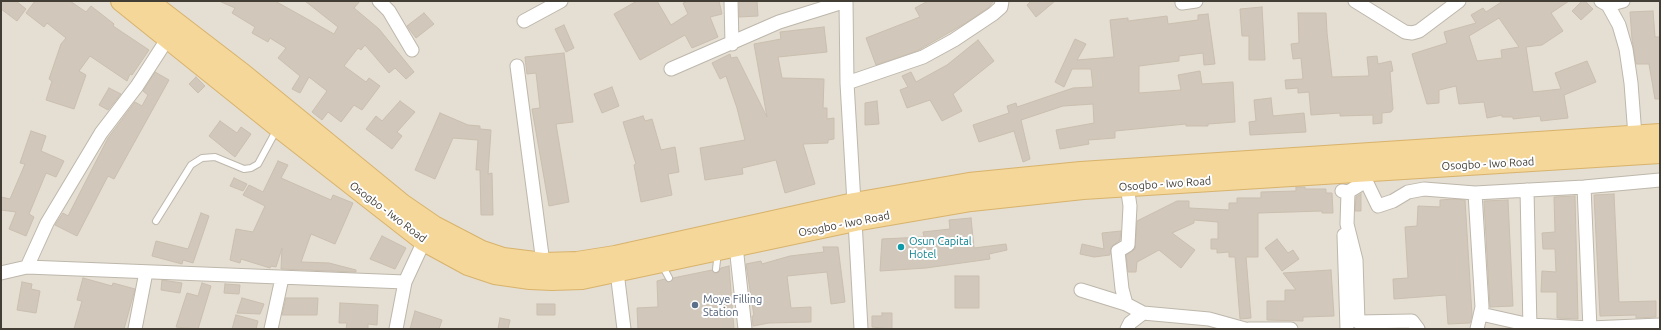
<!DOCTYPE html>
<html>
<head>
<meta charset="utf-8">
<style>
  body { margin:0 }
  #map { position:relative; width:1661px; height:330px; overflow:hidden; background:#f1ede5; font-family:Ubuntu,sans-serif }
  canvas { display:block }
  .frame { position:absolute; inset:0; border:2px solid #423d35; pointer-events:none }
</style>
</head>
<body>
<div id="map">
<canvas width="1661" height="330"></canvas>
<div class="frame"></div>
</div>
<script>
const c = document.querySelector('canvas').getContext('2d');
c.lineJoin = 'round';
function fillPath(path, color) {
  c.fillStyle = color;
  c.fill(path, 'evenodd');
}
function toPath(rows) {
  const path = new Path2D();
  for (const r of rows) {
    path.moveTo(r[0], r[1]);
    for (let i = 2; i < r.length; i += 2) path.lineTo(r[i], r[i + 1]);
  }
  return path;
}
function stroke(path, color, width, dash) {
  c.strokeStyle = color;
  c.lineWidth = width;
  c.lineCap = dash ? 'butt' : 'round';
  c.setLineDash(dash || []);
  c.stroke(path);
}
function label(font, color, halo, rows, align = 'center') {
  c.font = font + ' Ubuntu,sans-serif';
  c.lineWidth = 4;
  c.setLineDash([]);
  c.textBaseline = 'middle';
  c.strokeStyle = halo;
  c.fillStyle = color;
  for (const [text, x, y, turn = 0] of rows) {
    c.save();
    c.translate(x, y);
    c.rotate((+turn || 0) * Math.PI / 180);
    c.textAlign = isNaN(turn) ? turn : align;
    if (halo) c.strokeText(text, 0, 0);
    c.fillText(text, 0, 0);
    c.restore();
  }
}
fillPath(toPath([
  [1,1,1660,1,1660,329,1,329]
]), '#e4ded3');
const building = toPath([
  [1,1,16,1,26,9,17,21,1,9,1,1],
  [35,1,70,1,86,12,91,6,114,24,113,26,149,50,132,75,130,74,127,81,90,56,79,71,86,75,74,109,46,100,52,81,49,79,61,44,66,38,47,23,44,27,26,13,35,1],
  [219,1,275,1,334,34,338,27,305,1,360,1,354,8,379,29,414,72,406,79,395,68,389,73,365,45,361,50,358,48,344,66,366,82,369,78,380,86,362,110,354,105,341,122,328,112,322,120,312,112,327,91,309,77,300,93,292,89,300,76,278,58,286,48,270,38,268,42,252,33,255,27,232,13,235,8,219,1],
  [637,1,657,1,671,25,688,14,683,3,689,1,719,1,722,14,710,17,718,37,692,48,685,35,640,60,614,14,637,1],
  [739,1,757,1,758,16,739,17,739,1],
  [928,1,994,1,988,8,964,24,917,51,876,65,866,38,920,17,915,8,928,1],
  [1031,1,1055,1,1036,17,1027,5,1031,1],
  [1503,1,1569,1,1551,13,1563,31,1542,45,1526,47,1533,92,1561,89,1555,73,1587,61,1596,82,1564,95,1568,118,1541,121,1540,116,1513,119,1513,117,1502,117,1502,115,1487,118,1484,102,1459,104,1456,86,1439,90,1439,103,1427,104,1412,54,1447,43,1444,32,1476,23,1471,15,1483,8,1486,12,1503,1],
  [1499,18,1519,47,1501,50,1502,58,1477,61,1469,36,1499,18],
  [1582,1,1585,1,1593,9,1581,20,1572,11,1582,1],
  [1262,7,1265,60,1249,60,1249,36,1242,36,1240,9,1262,7],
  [1653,11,1655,37,1660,37,1660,99,1655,99,1649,64,1636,64,1632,39,1630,12,1653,11],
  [424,13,434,24,416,38,407,26,424,13],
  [1298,13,1326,13,1327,33,1332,77,1369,76,1367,57,1377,56,1378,64,1391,61,1393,71,1390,72,1393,109,1391,112,1382,113,1382,123,1373,124,1373,115,1340,116,1340,113,1311,115,1309,92,1298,93,1298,88,1286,89,1285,80,1303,79,1301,58,1293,59,1291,44,1299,43,1298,13],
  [1208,14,1215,64,1204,65,1203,53,1179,56,1179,61,1139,66,1139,93,1181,90,1178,75,1200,71,1202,84,1233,82,1235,122,1208,124,1208,126,1186,126,1186,124,1115,131,1115,138,1088,140,1089,144,1060,149,1056,130,1094,123,1093,104,1063,106,1021,120,1030,159,1023,162,1014,131,979,142,973,125,1009,113,1007,106,1016,103,1017,107,1073,88,1093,87,1091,69,1072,69,1064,87,1055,82,1075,39,1086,44,1077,60,1114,57,1110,20,1128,18,1128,21,1167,16,1168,24,1198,20,1198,15,1208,14],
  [564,25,574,48,566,52,555,29,564,25],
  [824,27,827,52,778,57,782,78,824,79,823,108,827,108,827,119,834,118,834,139,828,140,828,143,803,144,815,184,785,193,776,160,742,168,743,174,705,180,700,148,745,140,737,108,726,76,720,79,712,63,730,54,731,58,737,57,767,117,754,44,781,39,780,32,824,27],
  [978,40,994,61,953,94,962,111,942,121,930,100,907,108,900,90,908,87,902,76,911,72,916,82,947,65,978,40],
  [564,53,573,122,556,124,569,202,549,206,532,109,540,108,536,73,527,74,525,57,564,53],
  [155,72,169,80,114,179,108,176,77,236,55,225,63,213,68,216,108,138,135,102,142,106,148,95,143,91,155,72],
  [196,77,205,86,198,93,189,84,196,77],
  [612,87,619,106,602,113,594,94,612,87],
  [109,88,121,94,108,110,99,105,109,88],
  [1271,98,1273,116,1304,113,1306,132,1250,135,1249,122,1256,121,1254,100,1271,98],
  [400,101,415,112,397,132,402,136,392,149,366,129,376,116,382,121,400,101],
  [877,101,879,124,865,125,865,103,877,101],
  [440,113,468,125,480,126,480,129,491,130,488,174,492,173,493,215,481,215,480,170,476,170,478,140,453,138,435,179,415,170,440,113],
  [643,116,645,121,652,119,661,150,675,147,679,172,668,174,672,195,641,202,634,165,636,164,623,122,643,116],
  [220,121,237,133,241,127,251,134,235,157,209,136,220,121],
  [31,131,46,136,41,151,64,161,56,177,46,173,29,214,34,217,26,236,9,229,16,212,1,210,1,197,10,199,25,164,20,163,31,131],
  [278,161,288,165,281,178,331,200,333,195,353,203,335,244,311,234,301,262,329,263,356,270,356,272,281,269,282,248,276,267,271,266,270,268,241,259,240,263,230,260,236,229,253,232,265,206,243,195,249,185,263,192,278,161],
  [234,178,247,184,243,191,230,186,234,178],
  [1296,187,1305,187,1305,189,1326,189,1326,193,1332,193,1333,213,1322,213,1322,211,1258,213,1258,257,1246,257,1251,318,1240,319,1235,257,1229,257,1229,252,1217,253,1217,249,1211,249,1211,239,1218,239,1218,222,1194,220,1194,223,1172,233,1195,250,1181,268,1159,250,1137,262,1136,272,1128,272,1126,255,1135,249,1137,221,1177,201,1189,201,1189,208,1229,210,1229,203,1237,203,1237,198,1261,198,1261,192,1296,191,1296,187],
  [1361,194,1361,211,1355,211,1356,197,1361,194],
  [1614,194,1619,302,1656,301,1656,317,1636,318,1636,315,1600,316,1594,195,1614,194],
  [1575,196,1578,319,1557,318,1557,292,1541,292,1542,271,1556,272,1555,249,1543,249,1542,233,1555,232,1554,197,1575,196],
  [1454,199,1465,200,1472,315,1470,323,1448,324,1446,295,1394,299,1393,279,1408,278,1405,227,1417,226,1418,206,1440,207,1440,200,1454,199],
  [1508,200,1513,306,1490,307,1484,201,1508,200],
  [201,213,209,216,193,263,183,260,182,264,152,256,156,241,188,249,201,213],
  [971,218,974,248,1006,244,1007,250,989,254,990,259,926,268,880,271,882,239,924,237,923,232,950,229,949,220,971,218],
  [1121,231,1120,240,1111,247,1110,255,1094,257,1080,254,1082,244,1104,249,1102,233,1121,231],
  [382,236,406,248,395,269,370,259,382,236],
  [1277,239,1288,253,1293,250,1299,259,1282,271,1265,248,1277,239],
  [823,247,838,247,845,302,831,304,827,272,787,276,791,308,811,307,811,322,769,323,753,326,752,316,754,316,746,264,761,261,762,264,790,256,824,252,823,247],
  [729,266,734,329,638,329,637,308,658,307,657,281,665,279,669,282,673,278,712,270,714,273,717,273,721,268,729,266],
  [1331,270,1334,316,1303,317,1303,321,1267,320,1267,301,1285,301,1285,290,1296,290,1283,273,1331,270],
  [955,276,979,276,979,308,955,308,955,276],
  [83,278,112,286,113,283,135,289,124,329,74,329,82,301,77,300,83,278],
  [162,280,182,283,180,293,161,290,162,280],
  [22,282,32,284,31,289,40,291,36,313,17,310,22,282],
  [202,283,211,286,198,329,176,327,187,293,198,296,202,283],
  [225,284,240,285,239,294,224,293,225,284],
  [242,298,264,304,260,314,237,313,242,298],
  [286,298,318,298,317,315,282,315,286,298],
  [340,303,378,305,377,325,368,324,368,329,346,329,347,323,339,323,340,303],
  [537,304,555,304,555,315,537,315,537,304],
  [415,311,442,320,439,329,410,329,415,311],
  [882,313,892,313,892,329,872,327,872,316,882,316,882,313],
  [236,315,258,321,256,329,232,329,236,315],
  [500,318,510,320,508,329,498,329,500,318]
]);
fillPath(building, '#d1c8bb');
stroke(building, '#cbbfaf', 1);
const service = toPath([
  [156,221,191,165,202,158,215,157,244,169,251,168,258,164,277,129],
  [662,265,669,278],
  [716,269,718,252]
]);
const minor = toPath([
  [379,1,389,11,412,50],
  [731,1,732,44],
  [846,1,847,83,854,203],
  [1355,1,1405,32,1412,33,1419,31,1459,1],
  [1601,1,1608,5,1619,25,1626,49,1631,83,1635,136],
  [1182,3,1196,1],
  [1608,5,1623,1],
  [524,21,561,1],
  [517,66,543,263],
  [671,69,779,22,846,1],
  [847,83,923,57,954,40,993,14,1001,7,1002,1],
  [1127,186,1130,206,1128,245,1118,251,1122,289,1126,304,1143,313,1209,319,1245,329],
  [1584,187,1590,329],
  [1527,190,1530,329],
  [1342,191,1348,192,1347,224,1356,260,1358,322,1412,321,1418,329],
  [1348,192,1366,181,1378,206,1393,201,1408,192,1424,189,1475,193,1584,187,1660,180],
  [1475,193,1482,307,1477,329],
  [855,221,861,329],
  [1344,235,1347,329],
  [736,246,745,329],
  [27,267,47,223,101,133,137,86,168,38],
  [617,272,624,329],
  [1,273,27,267,405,282],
  [1081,290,1126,304],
  [1481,314,1530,325,1590,328,1660,325],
  [135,329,146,272],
  [271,329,282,278],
  [396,329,405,282,424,241],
  [1127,329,1130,323,1143,313],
  [1249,329,1291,329]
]);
const primary = toPath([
  [121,1,278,127,424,241,468,265,495,274,530,279,552,280,582,279,855,221,971,201,1083,189,1660,153],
  [148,1,243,74,402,204,434,226,482,251,503,258,543,263,577,262,615,256,854,203,969,183,1081,172,1660,134]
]);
stroke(service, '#beb7ab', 8);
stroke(minor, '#beb7ab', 15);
stroke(primary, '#d8b36b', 22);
stroke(service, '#fff', 6);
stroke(minor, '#fff', 13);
stroke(primary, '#f5d79a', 20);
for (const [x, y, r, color] of [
  [901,247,4,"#0f9aa8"],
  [695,305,4,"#5c6f8a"]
]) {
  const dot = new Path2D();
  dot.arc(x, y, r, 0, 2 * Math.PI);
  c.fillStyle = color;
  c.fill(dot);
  stroke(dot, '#fff', 1.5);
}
label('11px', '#423d35', '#fff', [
  ["Osogbo - Iwo Road",1488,164,-3],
  ["Osogbo - Iwo Road",1165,184,-4],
  ["Osogbo - Iwo Road",388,212,37],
  ["Osogbo - Iwo Road",844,224,-11]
]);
label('11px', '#0d838f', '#fff', [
  ["Osun Capital",909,241],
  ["Hotel",909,254]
], 'left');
label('11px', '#4e5e75', '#fff', [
  ["Moye Filling",703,299],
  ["Station",703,312]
], 'left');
</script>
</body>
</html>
